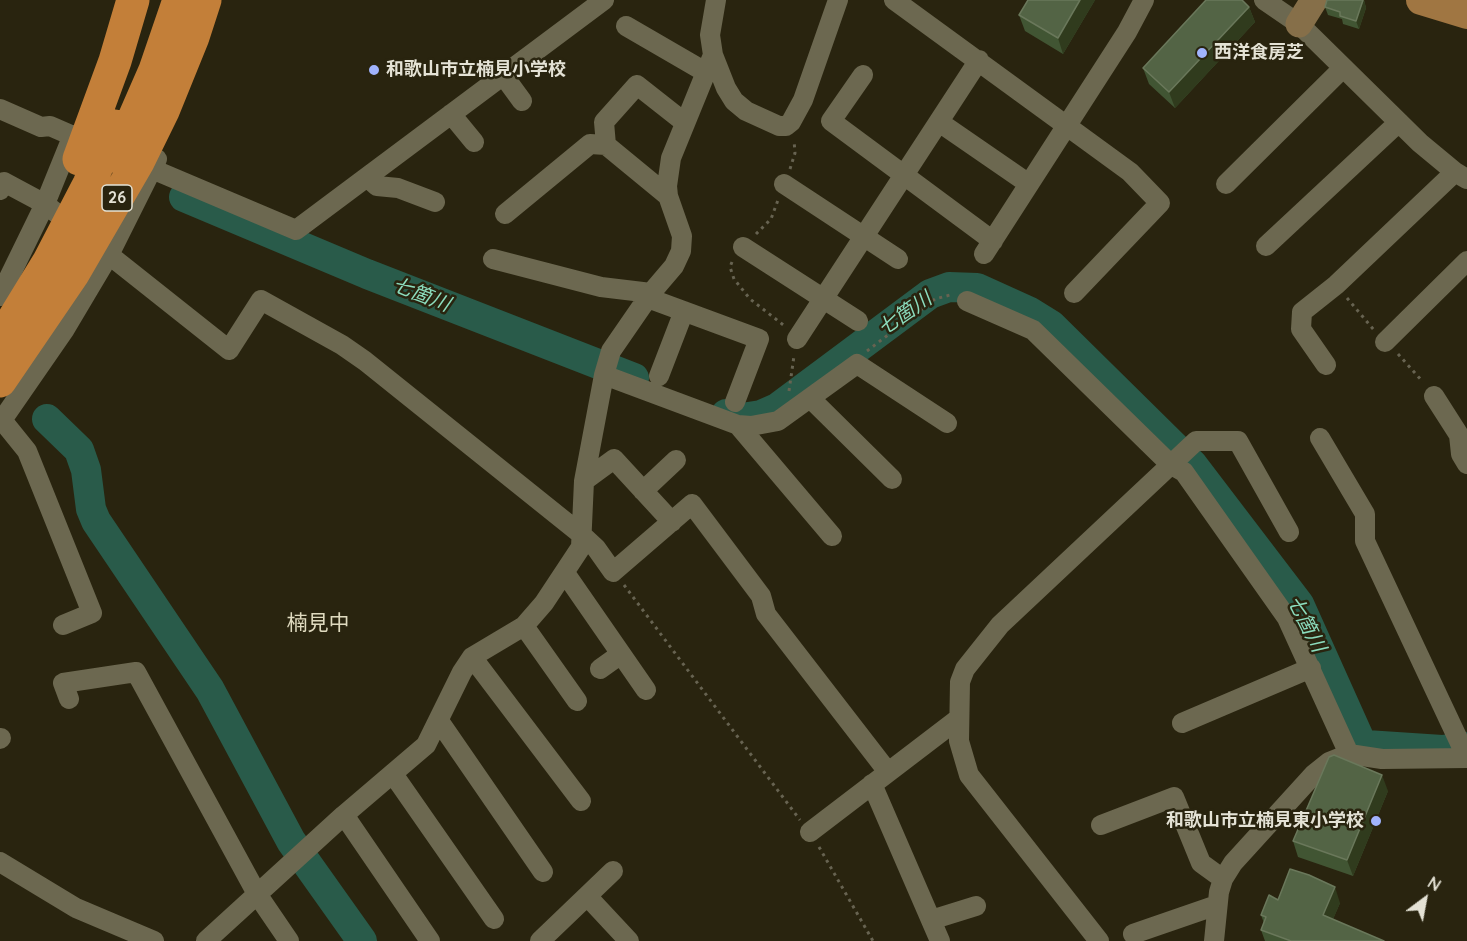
<!DOCTYPE html>
<html>
<head>
<meta charset="utf-8">
<style>
  body { margin:0 }
  #map { position:relative; width:1467px; height:941px; overflow:hidden; background:#29240f; font-family:Quicksand,sans-serif }
  canvas { display:block }
  .north { position:absolute; left:1395px; top:869px; width:60px; height:60px; -webkit-text-stroke:4px #29240f; paint-order:stroke; rotate:32deg; font-size:16px; font-weight:700; line-height:24px; text-align:center; color:#e4e2d5 }
  .north::after { content:''; display:block; margin:auto; width:21px; height:27px; background:#e4e2d5; clip-path:polygon(50% 0,100% 100%,50% 72%,0 100%) }
</style>
</head>
<body>
<div id="map">
<canvas width="1467" height="941"></canvas>
<div class="north">N</div>
</div>
<script>
const c = document.querySelector('canvas').getContext('2d');
c.lineJoin = 'round';
function toPath(rows) {
  const path = new Path2D();
  for (const r of rows) {
    path.moveTo(r[0], r[1]);
    for (let i = 2; i < r.length; i += 2) path.lineTo(r[i], r[i + 1]);
  }
  return path;
}
function stroke(path, color, width, dash) {
  c.strokeStyle = color;
  c.lineWidth = width;
  c.lineCap = dash ? 'butt' : 'round';
  c.setLineDash(dash || []);
  c.stroke(path);
}
function fillPath(path, color) {
  c.fillStyle = color;
  c.fill(path, 'evenodd');
}
function label(font, color, halo, rows, align = 'center') {
  c.font = font + ' Quicksand,"Noto Sans JP",sans-serif';
  c.lineWidth = 5;
  c.setLineDash([]);
  c.textBaseline = 'middle';
  c.strokeStyle = halo;
  c.fillStyle = color;
  for (const [text, x, y, turn = 0] of rows) {
    c.save();
    c.translate(x, y);
    c.rotate((+turn || 0) * Math.PI / 180);
    c.textAlign = isNaN(turn) ? turn : align;
    if (halo) c.strokeText(text, 0, 0);
    c.fillText(text, 0, 0);
    c.restore();
  }
}
stroke(toPath([
  [184,197,367,274,634,378],
  [726,414,742,418,761,415,777,408,930,294,949,287,977,288,1030,312,1051,325,1193,465,1299,604,1360,740,1366,745,1442,750,1464,747],
  [47,419,79,450,86,470,91,509,96,521,210,690,291,841,362,941]
]), '#295b4a', 30);
stroke(toPath([
  [790,169,795,153,794,140],
  [756,234,771,219,778,200],
  [732,262,730,267,734,279,750,299,786,327],
  [1347,298,1374,330],
  [867,351,935,299,950,295],
  [1398,354,1423,382],
  [789,391,794,356],
  [624,585,800,820],
  [819,847,873,941]
]), '#676351', 3, [3, 4.5]);
stroke(toPath([
  [894,0,1130,172,1160,203,1074,293],
  [1264,0,1299,24,1420,143,1455,172,1467,179],
  [626,26,707,73],
  [713,55,726,88,734,101,746,111,779,126,786,126,791,122,803,100,838,0],
  [503,75,522,101],
  [863,75,831,121,993,241],
  [0,109,41,127,50,126,73,136],
  [451,114,474,142],
  [939,122,1029,184],
  [606,145,604,122,637,85,684,122],
  [152,169,296,230,604,0],
  [367,177,377,186,398,188,435,202],
  [784,184,898,259],
  [1226,184,1343,68],
  [0,190,4,182,45,204,229,350,261,300,342,345,365,361,582,535,596,548,613,572,692,504,761,596,766,614,888,772],
  [505,214,590,144,606,145,668,196],
  [1266,246,1399,122],
  [743,247,858,321],
  [984,254,1127,32,1144,0],
  [493,259,601,287,651,293],
  [0,296,45,204,73,135],
  [648,298,759,339,735,402],
  [967,301,1033,330,1170,464,1184,472,1287,618,1349,754],
  [797,339,979,60],
  [1385,342,1467,261],
  [1326,365,1301,329,1302,312,1336,285,1455,172],
  [604,375,738,425,751,426,778,421,857,364,947,423],
  [659,376,684,311],
  [1434,396,1459,435,1461,454,1467,464],
  [810,398,892,479],
  [2,420,27,451,92,613,63,625],
  [0,423,65,329,109,255,157,159],
  [738,425,832,536],
  [1320,438,1365,514,1365,541,1467,758],
  [584,481,614,459,672,522],
  [643,491,676,460],
  [565,573,646,690],
  [524,626,577,701],
  [472,657,581,801],
  [600,669,621,654],
  [69,699,63,683,136,672,257,894,289,941],
  [439,721,543,872],
  [1182,723,1311,668],
  [0,739,1,738],
  [393,774,494,919],
  [872,784,940,941],
  [344,815,430,941],
  [1101,825,1174,797,1201,863,1223,879],
  [810,832,958,719],
  [0,862,76,908,154,941],
  [587,896,629,941],
  [931,920,976,906],
  [1133,934,1217,905],
  [206,941,344,815,426,745,462,672,472,657,524,626,544,603,581,547,584,481,604,375,611,351,651,293,674,266,681,251,682,236,668,196,667,186,671,158,713,55,710,35,716,0],
  [540,941,613,871],
  [1099,941,969,775,959,741,960,682,965,669,1000,625,1196,441,1238,441,1289,532],
  [1214,941,1219,892,1223,879,1233,863,1314,774,1329,762,1349,754,1382,759,1467,758]
]), '#6c6850', 20);
stroke(toPath([
  [1299,24,1314,0]
]), '#866f49', 27);
stroke(toPath([
  [1421,0,1467,14]
]), '#a07642', 30);
stroke(toPath([
  [117,157,155,70,179,0],
  [79,159,115,61,133,0],
  [0,341,49,261,89,184,115,126],
  [0,381,73,274,138,162,163,111,193,37,205,0]
]), '#c37f39', 33);
fillPath(toPath([
  [1095,0,1063,54,1025,31,1019,15],
  [1364,0,1366,8,1359,29,1343,24,1342,19,1328,15,1325,7],
  [1249,7,1255,22,1175,108,1149,84,1143,68],
  [1388,791,1353,876,1298,857,1293,841],
  [1278,900,1340,903,1333,919,1384,941,1265,941,1261,930,1264,923,1261,915]
]), '#415533');
fillPath(toPath([
  [1080,0,1095,0,1063,54,1058,38],
  [1364,0,1366,8,1359,29,1356,21],
  [1249,7,1255,22,1175,108,1169,92],
  [1382,775,1388,791,1353,876,1347,860],
  [1335,887,1340,903,1328,931,1323,915]
]), '#303b1d');
const building = toPath([
  [1028,0,1080,0,1058,38,1019,15,1028,0],
  [1206,0,1242,0,1249,7,1169,92,1143,68,1206,0],
  [1327,0,1363,0,1356,21,1340,16,1340,12,1325,7,1327,0],
  [1334,755,1382,775,1347,860,1293,841,1329,757,1334,755],
  [1290,869,1309,875,1335,887,1323,915,1384,941,1291,941,1261,930,1266,917,1261,915,1269,895,1278,900,1290,869]
]);
fillPath(building, '#536445');
stroke(building, '#6a785b', 1.5);
for (const [x, y, r, color] of [
  [1202,53,6,"#a0b3fd"],
  [374,70,6,"#a0b3fd"],
  [1376,821,6,"#a0b3fd"]
]) {
  const dot = new Path2D();
  dot.arc(x, y, r, 0, 2 * Math.PI);
  c.fillStyle = color;
  c.fill(dot);
  stroke(dot, '#29240f', 2);
}
for (const [x, y, w] of [
  [117,198,30]
]) {
  const box = new Path2D();
  box.roundRect(x - w / 2, y - 13, w, 26, 4.5);
  c.fillStyle = '#29240f';
  c.fill(box);
  stroke(box, '#e4e2d5', 1.5);
}
label('bold 16px', '#e4e2d5', null, [
  ["26",117,198]
]);
label('bold 18px', '#e4e2d5', '#29240f', [
  ["西洋食房芝",1214,53],
  ["和歌山市立楠見小学校",386,70],
  ["和歌山市立楠見東小学校",1364,821,"right"]
], 'left');
label('italic 20px', '#8bdcbd', '#29240f', [
  ["七箇川",421,295,21],
  ["七箇川",905,314,-35],
  ["七箇川",1306,624,63]
]);
label('21px', '#dfdabf', '#29240f', [
  ["楠見中",318,624]
]);
</script>
</body>
</html>
